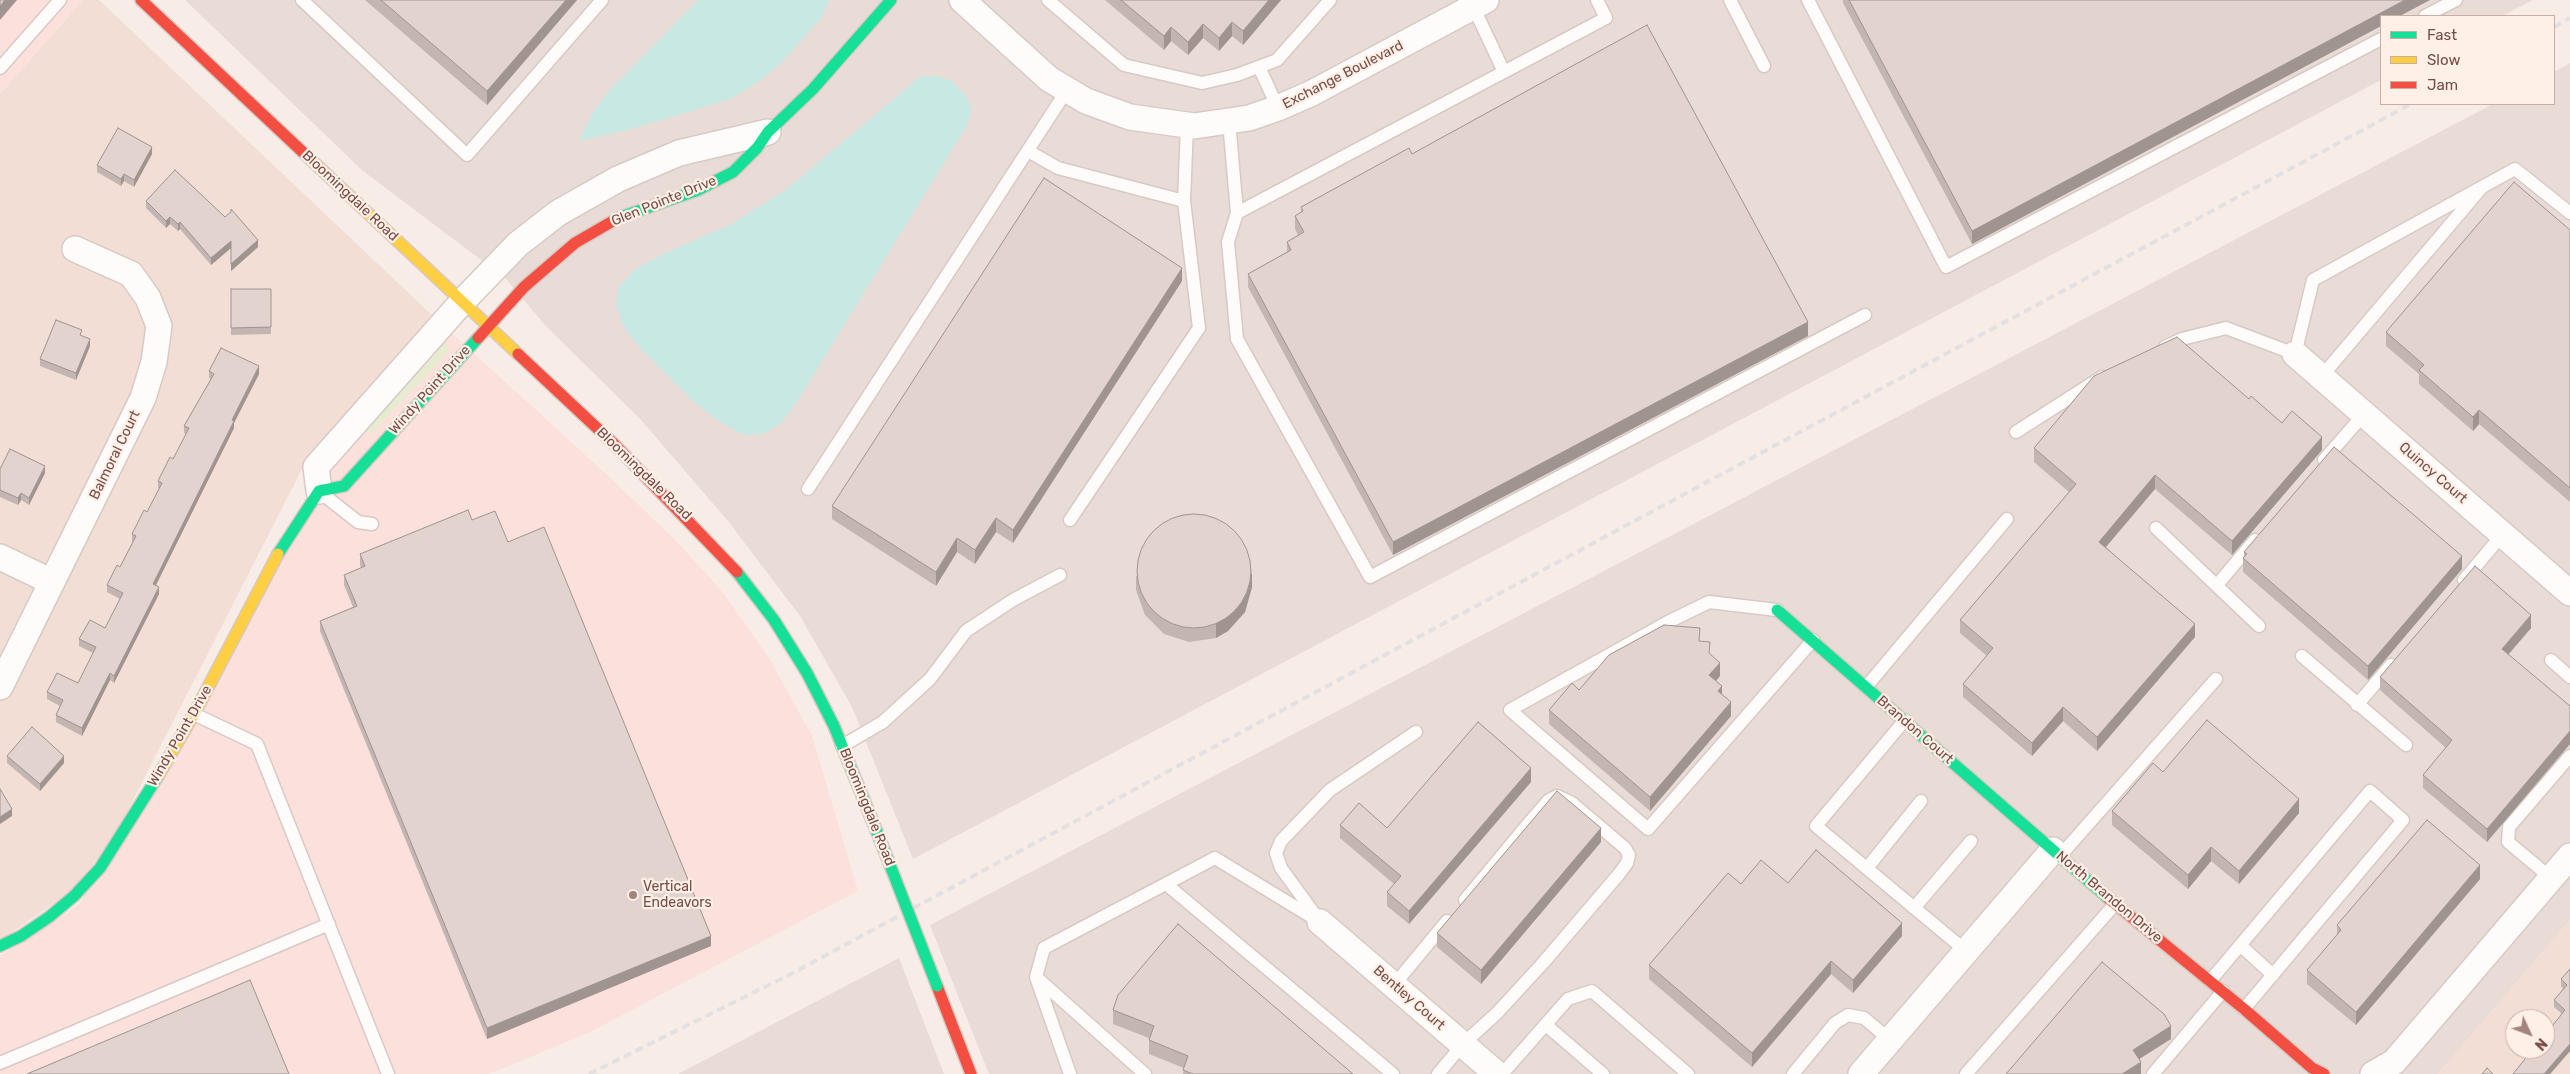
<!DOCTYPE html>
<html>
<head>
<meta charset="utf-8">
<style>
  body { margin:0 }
  #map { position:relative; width:2570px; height:1074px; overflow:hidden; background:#f7ece6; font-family:Rubik,sans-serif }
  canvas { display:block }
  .legend { position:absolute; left:2380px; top:15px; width:175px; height:90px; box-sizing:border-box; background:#fff0e7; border:1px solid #c8aea7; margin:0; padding:6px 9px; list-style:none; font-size:15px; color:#754c46 }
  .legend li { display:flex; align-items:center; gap:10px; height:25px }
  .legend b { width:25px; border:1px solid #c8aea7 }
  .north { position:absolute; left:2505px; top:1009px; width:50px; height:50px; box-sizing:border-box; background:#fff0e7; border:1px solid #c8aea7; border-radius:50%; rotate:133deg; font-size:14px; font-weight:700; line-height:20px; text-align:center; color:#754c46 }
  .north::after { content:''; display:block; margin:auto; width:18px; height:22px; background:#a2847e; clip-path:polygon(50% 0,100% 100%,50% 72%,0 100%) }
</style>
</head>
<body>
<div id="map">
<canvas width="2570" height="1074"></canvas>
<ul class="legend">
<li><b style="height:6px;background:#16e098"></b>Fast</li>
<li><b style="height:6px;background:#ffcf43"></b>Slow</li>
<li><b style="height:6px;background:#f24e42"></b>Jam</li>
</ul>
<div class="north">N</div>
</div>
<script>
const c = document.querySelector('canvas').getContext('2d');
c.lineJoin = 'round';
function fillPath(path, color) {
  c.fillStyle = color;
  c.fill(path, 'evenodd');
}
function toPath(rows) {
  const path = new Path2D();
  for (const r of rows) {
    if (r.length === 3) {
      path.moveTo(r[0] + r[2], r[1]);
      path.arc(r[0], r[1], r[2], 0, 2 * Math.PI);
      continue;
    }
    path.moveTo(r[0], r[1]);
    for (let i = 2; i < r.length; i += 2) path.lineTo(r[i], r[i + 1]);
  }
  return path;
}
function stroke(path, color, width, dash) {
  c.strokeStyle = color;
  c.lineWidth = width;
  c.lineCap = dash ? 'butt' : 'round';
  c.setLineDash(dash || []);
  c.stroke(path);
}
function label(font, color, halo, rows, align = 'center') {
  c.font = font + ' Rubik,sans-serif';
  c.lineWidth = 4.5;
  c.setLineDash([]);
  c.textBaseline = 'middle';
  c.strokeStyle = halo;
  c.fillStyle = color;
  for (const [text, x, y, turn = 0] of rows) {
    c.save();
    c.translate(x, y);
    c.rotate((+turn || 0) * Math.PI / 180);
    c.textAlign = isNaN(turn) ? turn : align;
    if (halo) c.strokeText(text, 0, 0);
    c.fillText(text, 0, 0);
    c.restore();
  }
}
fillPath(toPath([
  [83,0,99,0,435,318,302,469,111,843,69,893,0,940,0,94],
  [2570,920,2570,1074,2438,1074],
  [2515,1019,2545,1019,2545,1049,2515,1049]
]), '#f2ded4');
fillPath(toPath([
  [0,0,83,0,0,94],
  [435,318,605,473,673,538,721,590,769,658,812,736,858,891,588,1033,489,1074,0,1074,0,956,79,905,316,496,302,469]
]), '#fbe0dc');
fillPath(toPath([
  [185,0,2533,0,2502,16,2381,16,2381,80,913,859,852,707,800,616,728,521,642,421,545,325,505,278,363,171],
  [2570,63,2570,920,2438,1074,989,1074,930,925,2493,104,2554,104,2554,72],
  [899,958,944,1074,678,1074]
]), '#e9dcd7');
fillPath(toPath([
  [442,343,447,345,449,351,372,433,367,431,365,429]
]), '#e7ebd0');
fillPath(toPath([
  [698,0,829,0,821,18,782,62,758,82,731,99,628,130,579,141,591,115,610,90],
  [921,76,936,76,952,81,965,95,971,106,970,118,963,132,798,400,781,423,763,434,744,435,720,422,695,403,642,350,624,328,616,304,619,287,636,269,661,255,732,224,787,189]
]), '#c8e8e4');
const lane = toPath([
  [302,0,467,155,602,0],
  [1048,0,1124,65,1202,83,1237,75,1277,60,1330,0],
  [1597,0,1606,18,1237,213,1228,242,1237,339,1370,577,1865,315],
  [1730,0,1764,66],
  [1808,0,1946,267,2381,39],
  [1472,4,1504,72],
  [2425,16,2456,0],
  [1259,67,1278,108],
  [0,68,60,0],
  [1229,121,1237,213],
  [1028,151,1058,168,1184,201],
  [2165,347,2182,339,2226,328,2295,354,2313,280,2482,187],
  [2322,376,2482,187,2515,169,2570,213],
  [2016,432,2102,377],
  [2324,460,2365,413],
  [808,489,1067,90],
  [320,492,358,522,372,524],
  [1070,520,1199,328,1184,201,1187,125],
  [2156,528,2259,626],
  [2464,580,2503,534],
  [2217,585,2255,540],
  [1777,610,1709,602,1668,622,1510,710,1648,829,1813,640],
  [2302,656,2406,745],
  [2551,660,2570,677],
  [1866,687,2007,519],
  [2357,705,2391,665],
  [194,714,257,744,388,1074],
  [1905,720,1816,826,1966,951],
  [842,746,883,722,930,679,966,631,1013,600,1060,575],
  [2060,856,2216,679],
  [1867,868,1921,801],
  [2551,878,2508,842,2509,827,2570,756],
  [1166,884,1393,1074],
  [1914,908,1971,841],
  [1316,916,1281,868,1276,853,1281,841,1330,790,1416,732],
  [2240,945,2273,975],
  [1036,977,1070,1074],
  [2210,981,2370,791,2403,820,2244,1009],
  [1394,985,1447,921],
  [1546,1025,1603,1074],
  [0,1063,329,924],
  [1145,1074,1036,977,1044,948,1215,858,1320,922],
  [1438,1074,1463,1044,1497,1013,1543,963,1619,874,1627,863,1629,855,1625,848,1572,803,1557,796,1549,800,1523,830,1465,900],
  [1502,1074,1568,999,1592,991,1688,1074],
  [1793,1074,1835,1023,1848,1015,1864,1018,1890,1040],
  [1966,1074,2115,904],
  [2153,1074,2223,991]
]);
const street = toPath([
  [962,0,1049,79,1086,101,1130,117,1194,126,1249,118,1278,108,1312,93,1486,0],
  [2295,354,2570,593],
  [319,491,316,467,462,302,518,244,558,213,618,179,679,153,768,132],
  [0,557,52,582],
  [0,687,143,398,154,362,159,326,148,298,131,274,75,249],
  [1320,922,1497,1074],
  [1861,1074,2053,850],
  [2373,1074,2394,1062,2570,856]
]);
const fast = toPath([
  [618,218,698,190,733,172,757,148,768,132,813,89,891,0],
  [278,554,319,491,344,486,478,338],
  [737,572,774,620,807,673,834,726,883,847],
  [1777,610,2108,898],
  [0,946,21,936,49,917,74,896,100,868,158,776]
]);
const slow = toPath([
  [308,157,518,354],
  [158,776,194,714,278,554]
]);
const jam = toPath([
  [141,0,308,157],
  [478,338,524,287,575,243,618,218],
  [518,354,614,444,737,572],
  [2108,898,2244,1009,2312,1068,2324,1074],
  [937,986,971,1074]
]);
stroke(lane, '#d8c9c4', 15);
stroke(street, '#d8c9c4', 28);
stroke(fast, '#d7c8c3', 14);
stroke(slow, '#d7c8c3', 14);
stroke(jam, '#d7c8c3', 14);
stroke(lane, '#fefcfb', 12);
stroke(street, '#fefcfb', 25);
stroke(fast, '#16e098', 11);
stroke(slow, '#ffcf43', 11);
stroke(jam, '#f24e42', 11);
stroke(toPath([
  [2554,27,2570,18],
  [589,1074,789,975,2411,104]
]), '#e3e0e3', 4, [8, 5]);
const fastBridge = toPath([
  [883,847,937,986]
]);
stroke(fastBridge, '#d7c8c3', 14, []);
stroke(fastBridge, '#16e098', 11);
fillPath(toPath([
  [365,0,577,0,487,105],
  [1105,0,1281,0,1243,45,1232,36,1219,51,1203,38,1188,55,1171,41,1164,50],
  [1843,0,2430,0,2381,16,2381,26,1972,244,1843,3],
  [152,154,134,187,124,181,121,186,97,172,97,165],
  [1412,154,1808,336,1393,555,1248,287,1248,274,1287,252,1287,242,1298,235,1295,229,1295,216,1301,212,1301,207],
  [146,201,225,217,258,247,231,271,231,248,211,265,180,229,178,231,170,224,166,228,146,208],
  [2570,230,2570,502,2479,424,2473,431,2419,384,2419,374,2386,346,2386,332],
  [1182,281,1013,543,996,532,975,564,957,552,936,586,832,519,832,506],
  [231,289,271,289,271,334,231,335],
  [90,346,76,380,40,366,40,359],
  [209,371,259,374,234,423,234,428,156,585,159,594,114,683,110,680,82,736,56,722,56,715,60,706,47,699,47,692,78,683,93,653,79,646,79,639,105,628,120,599,107,592,107,585,120,567,133,542,132,541,132,534,147,512,159,488,158,488,158,481,173,459,186,434,184,433,184,426,211,379,209,378],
  [2249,399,2282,423,2322,450,2232,555,2155,489,2106,547,2195,637,2097,751,2063,721,2032,756,1963,697,1963,684,1987,656,1960,633,1960,620,2069,492,2034,462,2034,448],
  [0,469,45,473,29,505,21,500,18,505,0,497],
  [472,520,508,542,711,946,487,1039,320,631,320,621,353,607,344,585,344,575,361,568,360,564,360,554],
  [2244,552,2462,569,2368,680,2243,572,2243,558,2244,556],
  [1136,576,1252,587,1245,612,1228,631,1216,638,1189,642,1164,634,1145,615,1136,590],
  [2531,628,2508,654,2487,842,2423,788,2423,775,2446,748,2380,690,2380,677],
  [1700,641,1710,654,1720,676,1716,681,1731,716,1650,811,1549,724,1549,710,1579,690],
  [7,756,64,763,40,791,7,763],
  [2163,772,2299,813,2239,884,2211,861,2188,889,2112,825,2112,811],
  [1531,782,1409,924,1387,906,1387,892,1394,884,1340,838,1340,825,1387,828],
  [1601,842,1481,984,1437,947,1437,933],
  [2480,879,2356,1025,2307,984,2307,970,2337,935,2337,925],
  [1788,883,1902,936,1853,993,1831,974,1752,1067,1649,979,1649,965,1741,884],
  [2570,969,2570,1051,2550,1074,2513,1074,2562,1014,2554,1007,2554,1000,2563,989,2561,986,2561,979],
  [1113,1010,1353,1074,1183,1074,1184,1068,1149,1054,1149,1038,1113,1024]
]), '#c3b5b1');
fillPath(toPath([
  [5,0,17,0,0,20,0,6],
  [566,0,577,0,487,105,487,91],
  [1269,0,1281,0,1243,45,1243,31],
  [2405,0,2430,0,2400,16,2381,16,2381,26,1972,244,1972,231],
  [1232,22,1232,36,1219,51,1219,38],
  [1203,24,1203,38,1188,55,1188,42],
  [1171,27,1171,41,1164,50,1164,36],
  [152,147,152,154,134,187,134,180],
  [124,174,124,181,121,186,121,179],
  [170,217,170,224,166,228,166,221],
  [180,222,180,229,178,231,178,224],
  [258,240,258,247,231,271,231,264],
  [231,241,231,248,211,265,211,258],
  [1182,268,1182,281,1013,543,1013,530],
  [1808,322,1808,336,1393,555,1393,542],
  [90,339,90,346,76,380,76,373],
  [259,366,259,374,234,423,234,428,153,591,153,584,232,420],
  [2479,410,2479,424,2473,431,2473,417],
  [2322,437,2322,450,2232,555,2232,541],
  [45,466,45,473,29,505,29,498],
  [2155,475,2155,489,2099,555,2099,542],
  [21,493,21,500,18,505,18,498],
  [996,518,996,532,975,564,975,550],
  [957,538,957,552,936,586,936,572],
  [2462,556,2462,569,2368,680,2368,666],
  [1252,573,1252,587,1245,612,1228,631,1216,638,1216,624],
  [159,587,159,594,114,683,114,676],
  [2531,615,2531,628,2502,662,2502,649],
  [2195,624,2195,637,2097,751,2097,737],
  [1720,663,1720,676,1709,689,1709,675],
  [110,673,110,680,82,736,82,728],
  [1722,686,1722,700,1718,691],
  [1731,702,1731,716,1650,811,1650,797],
  [2063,707,2063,721,2032,756,2032,743],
  [2570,731,2570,744,2487,842,2487,829],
  [64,756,64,763,40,791,40,784],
  [1531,768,1531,782,1409,924,1409,911],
  [2299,799,2299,813,2239,884,2239,871],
  [12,809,12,816,0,824,0,817],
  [1601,828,1601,842,1481,984,1481,970],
  [2211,847,2211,861,2188,889,2188,875],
  [2480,865,2480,879,2356,1025,2356,1012],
  [1902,923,1902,936,1853,993,1853,980],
  [711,936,711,946,487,1039,487,1028],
  [1831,961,1831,974,1752,1067,1752,1053],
  [2171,1026,2171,1039,2133,1063,2133,1050],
  [2570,1044,2570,1051,2550,1074,2544,1074],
  [2141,1062,2141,1074,2122,1074]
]), '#9f9490');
const building = toPath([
  [0,0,5,0,0,6,0,0],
  [381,0,566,0,487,91,381,0],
  [1121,0,1269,0,1243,31,1232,22,1219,38,1203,24,1188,42,1171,27,1164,36,1121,0],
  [1849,0,2405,0,1972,231,1849,0],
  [1647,25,1808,322,1393,542,1248,274,1291,250,1287,242,1304,232,1295,216,1303,211,1301,207,1409,148,1412,154,1647,25],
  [118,128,152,147,134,180,124,174,121,179,97,165,118,128],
  [175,170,225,217,231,212,231,209,258,240,231,264,231,241,211,258,180,222,178,224,170,217,166,221,146,201,175,170],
  [1044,178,1182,268,1013,530,996,518,975,550,957,538,936,572,832,506,1044,178],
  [2514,182,2570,230,2570,488,2479,410,2473,417,2419,370,2424,365,2386,332,2514,182],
  [231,289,271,289,271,327,231,328,231,289],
  [56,320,82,330,80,335,90,339,76,373,40,359,56,320],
  [2177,337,2249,399,2251,396,2282,423,2292,411,2322,437,2232,541,2155,475,2099,542,2195,624,2097,737,2063,707,2032,743,1963,684,1993,648,1960,620,2076,484,2034,448,2094,376,2177,337],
  [221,348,259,366,232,420,234,421,153,584,159,587,114,676,110,673,82,728,56,715,63,700,47,692,57,673,78,683,96,647,79,639,90,620,105,628,123,593,107,585,117,565,120,567,136,536,132,534,144,510,147,512,162,483,158,481,170,457,173,459,189,428,184,426,214,374,209,371,221,348],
  [2334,447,2462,556,2368,666,2243,558,2247,554,2244,552,2334,447],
  [10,449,45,466,29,498,21,493,18,498,0,490,0,469,10,449],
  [468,510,472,520,495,511,508,542,544,527,711,936,487,1028,320,621,357,606,344,575,365,566,360,554,468,510],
  [1194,571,57],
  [2475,566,2531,615,2502,649,2570,706,2570,731,2487,829,2423,775,2452,740,2380,677,2475,566],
  [1664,625,1700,628,1699,641,1710,642,1709,653,1720,663,1709,675,1722,686,1718,691,1731,702,1650,797,1549,710,1572,683,1579,690,1609,655,1664,625],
  [2207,720,2299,799,2239,871,2211,847,2188,875,2112,811,2153,763,2163,772,2207,720],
  [1478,722,1531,768,1409,911,1387,892,1401,876,1340,825,1359,803,1387,828,1478,722],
  [32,727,64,756,40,784,7,756,32,727],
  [0,789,12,809,0,817,0,789],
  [1557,791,1601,828,1481,970,1437,933,1557,791],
  [2427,820,2480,865,2356,1012,2307,970,2341,930,2337,925,2427,820],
  [1816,850,1902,923,1853,980,1831,961,1752,1053,1649,965,1728,873,1741,884,1761,860,1788,883,1816,850],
  [1178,924,1353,1074,1193,1074,1183,1070,1188,1056,1149,1040,1154,1026,1113,1010,1118,995,1178,924],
  [2102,962,2164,1014,2171,1026,2133,1050,2141,1062,2122,1074,2006,1074,2102,962],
  [2570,969,2570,1044,2544,1074,2513,1074,2533,1049,2545,1049,2545,1035,2565,1010,2554,1000,2567,985,2561,979,2570,969],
  [250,980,289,1074,27,1074,250,980],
  [2487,1068,2493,1074,2482,1074,2487,1068]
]);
fillPath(building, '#e3d3ce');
stroke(building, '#9f9490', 1);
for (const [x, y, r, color] of [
  [633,895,5,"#a2847e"]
]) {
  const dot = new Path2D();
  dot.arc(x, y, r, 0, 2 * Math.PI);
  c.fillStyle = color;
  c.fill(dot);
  stroke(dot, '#fff0e7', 2);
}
label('14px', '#754c46', '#fff0e7', [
  ["Exchange Boulevard",1343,75,-27],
  ["Bloomingdale Road",350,196,43],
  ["Glen Pointe Drive",664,201,-22],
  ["Windy Point Drive",430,390,-48],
  ["Balmoral Court",115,455,-64],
  ["Quincy Court",2433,473,41],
  ["Bloomingdale Road",644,474,44],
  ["Brandon Court",1915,730,41],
  ["Windy Point Drive",180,736,-60],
  ["Bloomingdale Road",867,807,68],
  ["North Brandon Drive",2109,897,40],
  ["Bentley Court",1409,998,41]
]);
label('14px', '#754c46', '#fff0e7', [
  ["Vertical",643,887],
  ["Endeavors",643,903]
], 'left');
</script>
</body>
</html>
